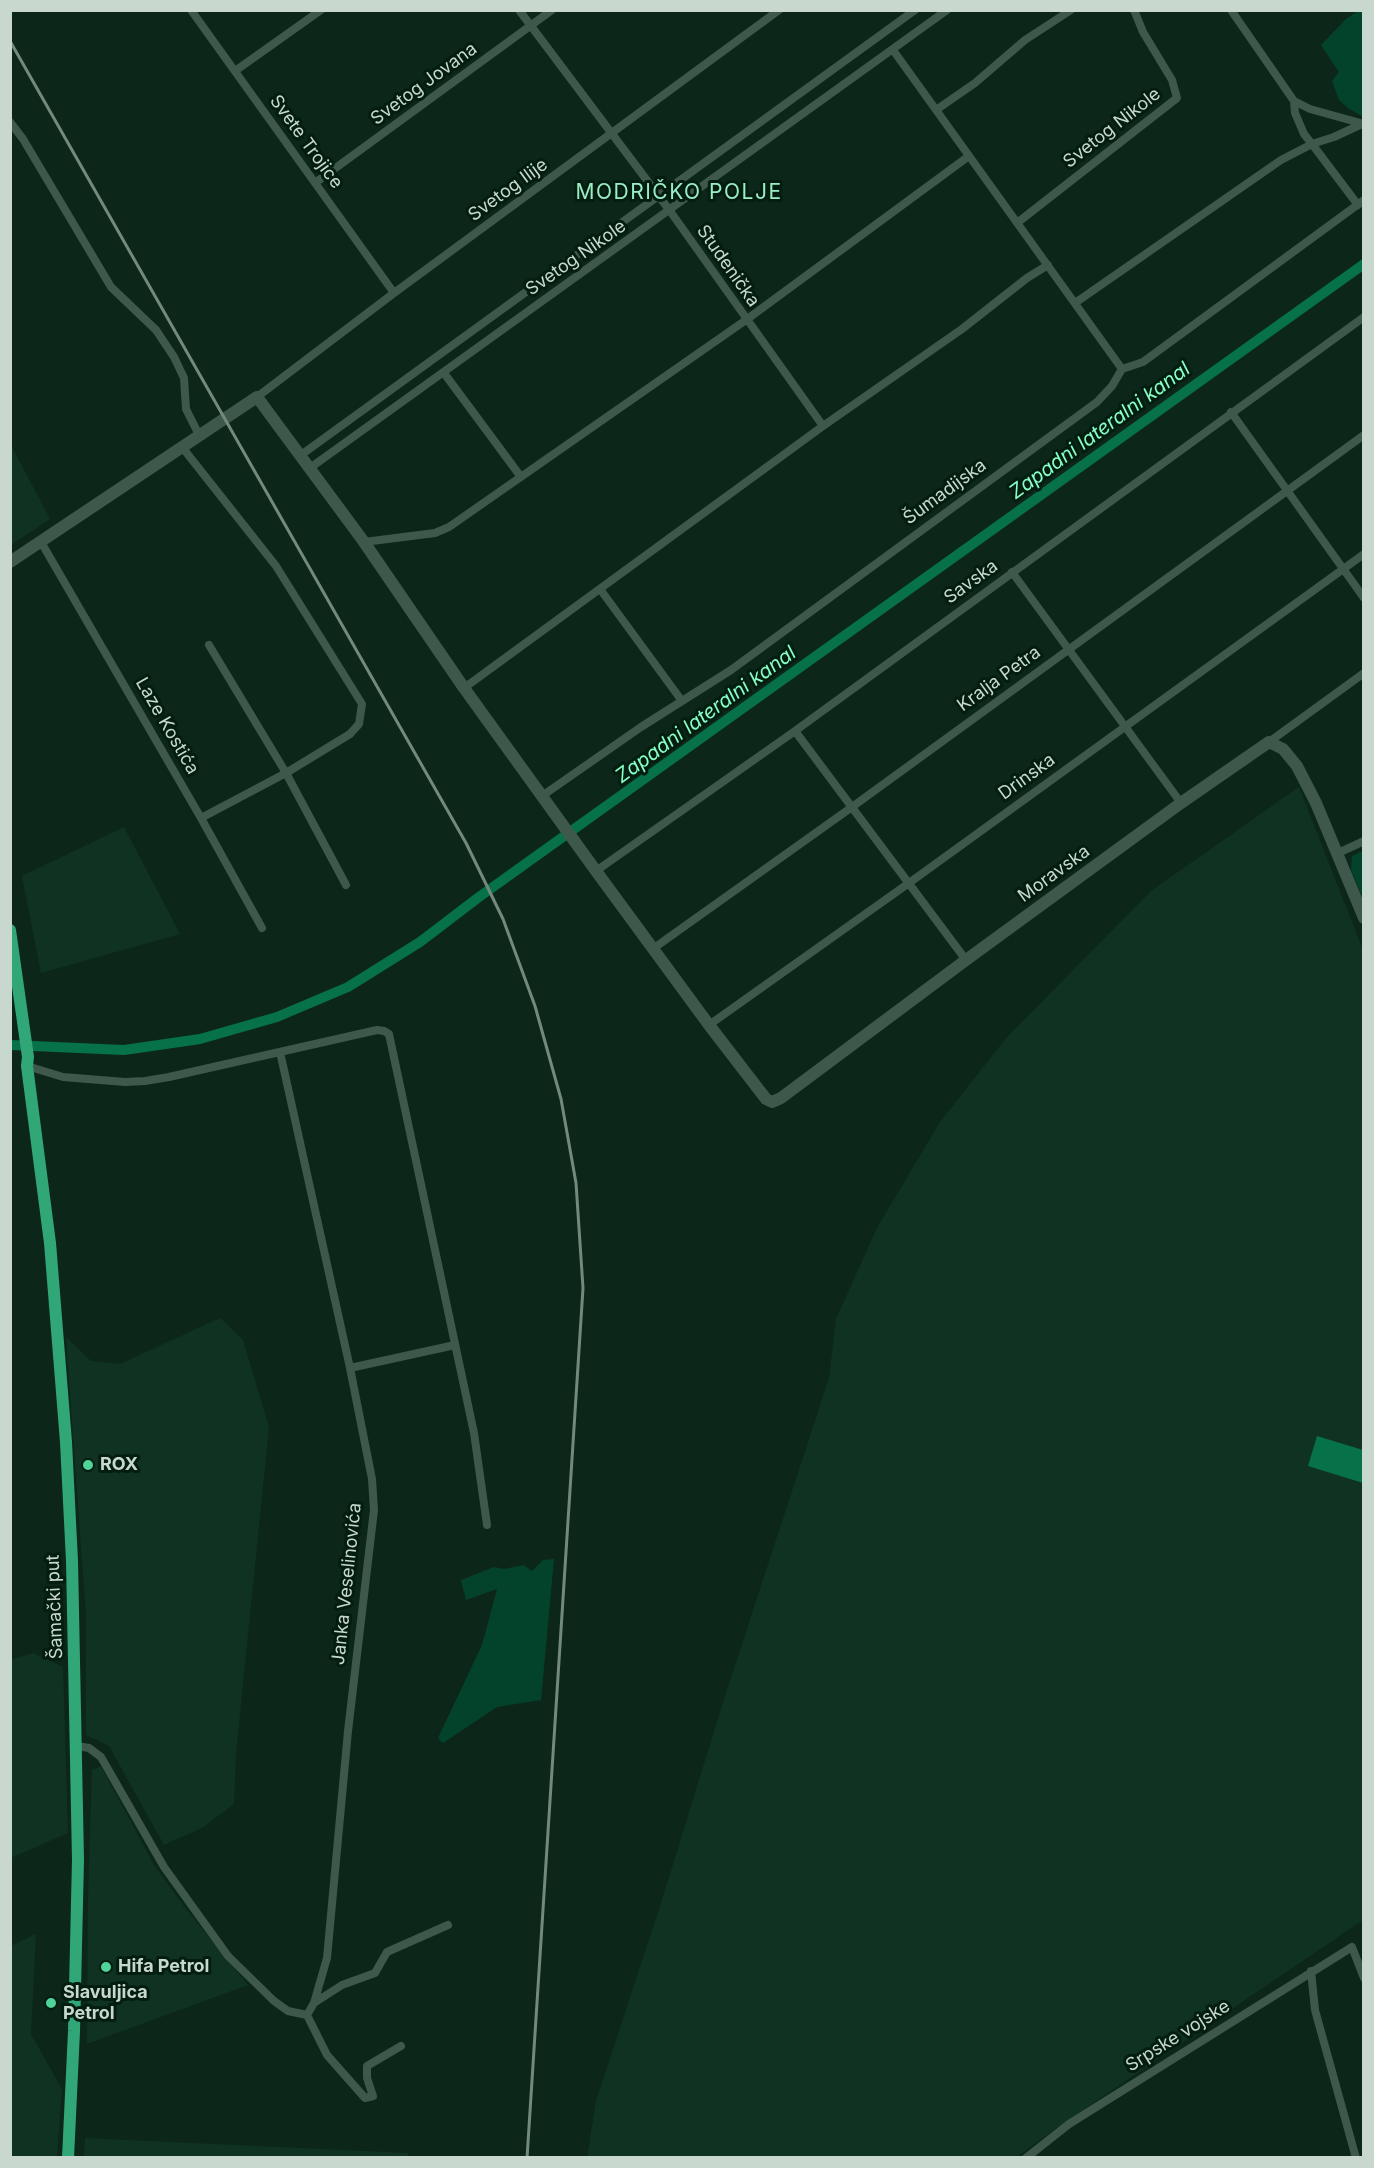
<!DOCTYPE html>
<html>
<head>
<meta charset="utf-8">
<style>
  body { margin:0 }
  #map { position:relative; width:1374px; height:2168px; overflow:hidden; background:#0c271a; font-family:Inter,sans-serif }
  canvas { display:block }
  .frame { position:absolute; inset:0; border:12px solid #c8d8cf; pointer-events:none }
</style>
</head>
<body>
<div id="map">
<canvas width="1374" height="2168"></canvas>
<div class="frame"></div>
</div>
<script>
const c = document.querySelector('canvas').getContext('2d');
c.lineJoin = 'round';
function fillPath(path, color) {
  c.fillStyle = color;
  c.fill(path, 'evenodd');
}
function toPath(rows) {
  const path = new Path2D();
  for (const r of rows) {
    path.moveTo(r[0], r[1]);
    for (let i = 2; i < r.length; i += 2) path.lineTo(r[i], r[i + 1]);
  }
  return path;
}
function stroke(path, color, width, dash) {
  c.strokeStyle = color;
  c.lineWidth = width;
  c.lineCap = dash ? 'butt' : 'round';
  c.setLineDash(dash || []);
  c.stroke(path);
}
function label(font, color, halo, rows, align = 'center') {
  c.font = font + ' Inter,sans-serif';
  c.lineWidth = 6;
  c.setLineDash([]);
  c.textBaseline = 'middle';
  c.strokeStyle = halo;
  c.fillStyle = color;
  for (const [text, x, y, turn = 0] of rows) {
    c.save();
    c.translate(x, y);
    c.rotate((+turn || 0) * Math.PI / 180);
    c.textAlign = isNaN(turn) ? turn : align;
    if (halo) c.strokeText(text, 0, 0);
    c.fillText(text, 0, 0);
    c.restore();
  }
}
fillPath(toPath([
  [11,445,50,519,11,545,10,545],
  [1299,787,1363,950,1363,1920,1055,2129,1017,2157,587,2158,596,2101,662,1900,724,1699,829,1378,836,1319,877,1228,940,1122,1007,1037,1151,891],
  [124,827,180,934,41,973,22,876],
  [220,1318,243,1340,269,1427,236,1753,234,1804,202,1828,164,1845,109,1746,86,1735,86,1616,66,1337,91,1361,120,1364],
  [33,1653,63,1667,68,1833,11,1858,11,1660],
  [101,1766,154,1865,186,1909,248,1985,87,2044,88,1898,92,1770],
  [36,1934,31,2034,62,2089,57,2157,11,2157,11,1946],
  [85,2138,408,2153,408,2157,84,2157]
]), '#0f3223');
fillPath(toPath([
  [1358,11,1363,11,1363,117,1348,108,1339,100,1332,81,1339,72,1321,45,1346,19],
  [1363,851,1363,899,1351,870,1352,856],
  [554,1559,541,1700,497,1707,443,1743,438,1738,482,1645,497,1589,466,1600,461,1580,494,1567,504,1569,524,1565,532,1571,543,1560]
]), '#04432b');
fillPath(toPath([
  [1317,1436,1363,1450,1363,1483,1308,1466]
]), '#07714a');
stroke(toPath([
  [10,1045,124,1050,200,1039,277,1017,348,987,420,942,479,897,1364,264]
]), '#07714a', 10);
stroke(toPath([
  [191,10,394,293],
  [519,10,670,211,823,426],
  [1231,10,1294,101,1310,109,1364,124],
  [893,50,1122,369],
  [235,71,321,10],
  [1294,101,1295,113,1304,134,1312,144,1334,137,1362,124],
  [936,110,975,83,1025,40,1071,10],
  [10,122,23,139,111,287,156,330,174,357,184,378,186,409,199,435],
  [315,183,552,10],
  [1017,223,1177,98,1172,80,1143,32,1134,10],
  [1075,303,1281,160,1312,144,1358,205],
  [444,373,521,477],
  [257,397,394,293,779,10],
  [1231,412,1364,598],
  [182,447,276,566,362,704,359,724,350,734,286,773,201,818],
  [301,455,915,10],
  [310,468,947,10],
  [41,542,201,818,262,928],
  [364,542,435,533,449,527,746,320,969,156],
  [1012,572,1181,803],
  [600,589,682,701],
  [209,645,286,773,346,885],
  [464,688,823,426,962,329,1027,278,1048,265],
  [795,731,966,960],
  [1269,742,1364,673],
  [542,796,641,727,731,670,1097,402,1112,386,1122,369,1143,362,1364,200],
  [1336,854,1364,841],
  [596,871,795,731,1364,317],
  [654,948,852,807,1364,435],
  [709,1025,909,883,1364,554],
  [280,1052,350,1368,372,1479,374,1510,348,1731,327,1958,314,2003,307,2015],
  [27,1066,63,1077,125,1082,145,1081,169,1077,377,1030,384,1031,389,1034,474,1433,487,1525],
  [350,1368,455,1345],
  [77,1746,89,1748,101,1757,164,1867,228,1956,274,2001,288,2011,307,2015,327,2055,365,2098,373,2096,367,2078,367,2066,401,2046],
  [1311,1971,1315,2010,1356,2158],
  [314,2003,342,1985,375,1973,387,1952,448,1925],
  [1026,2158,1069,2124,1352,1947,1364,1978]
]), '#3e594b', 8);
stroke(toPath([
  [10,562,257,397,364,542,464,688,596,871,709,1025,766,1099,772,1102,781,1098,966,960,1181,803,1269,742,1283,749,1297,766,1316,803,1364,918]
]), '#3e594b', 12);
stroke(toPath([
  [10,930,28,1057,27,1066,50,1243,66,1442,72,1561,78,1860,74,2031,68,2158]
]), '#31a778', 12);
stroke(toPath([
  [10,41,466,843,503,919,535,1006,561,1099,576,1183,583,1288,527,2158]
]), '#74897e', 3);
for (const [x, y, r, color] of [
  [88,1465,6,"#4fd399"],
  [106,1967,6,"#4fd399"],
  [51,2003,6,"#4fd399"]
]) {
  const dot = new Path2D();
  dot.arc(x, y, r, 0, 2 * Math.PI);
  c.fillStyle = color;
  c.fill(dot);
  stroke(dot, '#031d11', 2);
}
label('18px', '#c8d8cf', '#031d11', [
  ["Svetog Jovana",424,84,-36],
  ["Svetog Nikole",1112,128,-38],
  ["Svete Trojice",306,142,54],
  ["Svetog Ilije",508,190,-36],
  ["Svetog Nikole",576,258,-35],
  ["Studenička",728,266,55],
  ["Šumadijska",945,492,-36],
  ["Savska",971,582,-36],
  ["Kralja Petra",999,679,-36],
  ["Laze Kostića",167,726,60],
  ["Drinska",1027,777,-36],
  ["Moravska",1054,874,-36],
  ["Janka Veselinovića",347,1584,-84],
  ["Šamački put",55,1607,-92],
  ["Srpske vojske",1178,2036,-32]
]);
label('bold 18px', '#c8d8cf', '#031d11', [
  ["ROX",100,1465],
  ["Hifa Petrol",118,1967],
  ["Slavuljica",63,1993],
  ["Petrol",63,2014]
], 'left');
label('italic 20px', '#88ffc5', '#031d11', [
  ["Zapadni lateralni kanal",1100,431,-36],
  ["Zapadni lateralni kanal",706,715,-36]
]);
c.letterSpacing = '1.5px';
label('21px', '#9bedc3', '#031d11', [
  ["MODRIČKO POLJE",679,193]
]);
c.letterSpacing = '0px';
</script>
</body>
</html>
